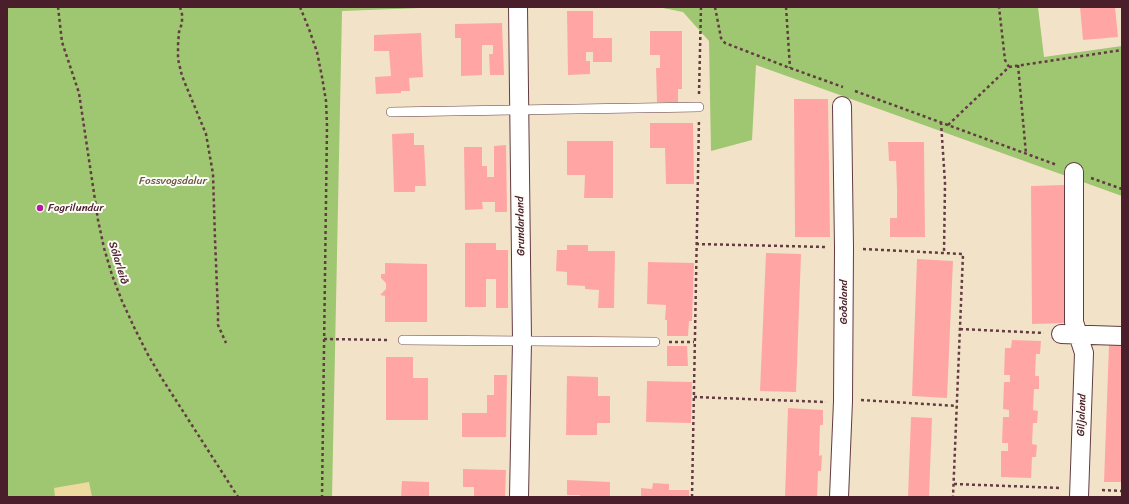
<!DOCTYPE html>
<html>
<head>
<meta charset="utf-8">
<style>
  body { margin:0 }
  #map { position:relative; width:1129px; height:504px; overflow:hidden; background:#f2e3c8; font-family:Sriracha,sans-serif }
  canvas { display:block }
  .frame { position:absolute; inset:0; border:8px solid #4a1f2b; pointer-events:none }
</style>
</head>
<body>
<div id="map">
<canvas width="1129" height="504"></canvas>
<div class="frame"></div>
</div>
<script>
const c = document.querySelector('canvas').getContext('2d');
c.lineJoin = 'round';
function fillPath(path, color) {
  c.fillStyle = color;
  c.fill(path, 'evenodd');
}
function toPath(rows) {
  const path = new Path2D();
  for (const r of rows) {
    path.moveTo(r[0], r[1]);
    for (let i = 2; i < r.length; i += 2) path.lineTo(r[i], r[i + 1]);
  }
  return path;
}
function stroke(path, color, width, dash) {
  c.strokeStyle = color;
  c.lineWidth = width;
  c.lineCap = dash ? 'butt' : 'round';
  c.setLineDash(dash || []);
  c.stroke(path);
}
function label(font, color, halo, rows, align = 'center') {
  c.font = font + ' Sriracha,sans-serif';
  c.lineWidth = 4;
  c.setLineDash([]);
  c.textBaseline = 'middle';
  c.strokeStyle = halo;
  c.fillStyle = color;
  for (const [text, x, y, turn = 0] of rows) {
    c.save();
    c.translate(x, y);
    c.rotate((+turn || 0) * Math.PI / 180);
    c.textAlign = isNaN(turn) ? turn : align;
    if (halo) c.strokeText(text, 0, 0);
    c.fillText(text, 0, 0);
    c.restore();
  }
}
fillPath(toPath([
  [7,7,447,7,342,11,332,497,7,497],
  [658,7,1038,7,1044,57,1122,46,1122,196,756,65,752,140,711,151,709,41,683,12]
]), '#9fc671');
fillPath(toPath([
  [89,482,92,497,55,497,54,488]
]), '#eeda9e');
fillPath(toPath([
  [1080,7,1115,7,1118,37,1083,40],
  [567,11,593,11,593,38,612,38,612,62,593,62,593,52,586,52,586,61,590,61,590,74,568,75],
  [502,23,504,75,490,75,489,54,493,54,493,45,482,45,482,75,461,76,461,38,455,38,455,24],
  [650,31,682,31,682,89,678,89,678,102,657,102,656,68,660,68,660,55,650,55],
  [421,33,423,77,409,78,410,91,401,91,401,93,376,94,375,77,391,76,389,51,374,51,374,35],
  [794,99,828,99,830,237,795,237],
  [650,123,693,123,694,184,666,184,665,148,650,148],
  [414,133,414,145,424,145,426,186,415,186,415,192,394,192,392,134],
  [567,141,613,141,613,198,584,198,585,175,567,175],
  [888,142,924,142,925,237,890,237,890,218,897,218,897,189,896,161,889,161],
  [506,145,507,212,495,212,495,202,482,202,483,209,465,210,464,147,482,147,482,166,487,166,487,177,494,177,494,146],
  [1064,185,1065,323,1032,324,1031,186],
  [465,243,496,243,496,250,508,250,508,308,496,308,496,279,486,279,486,307,465,307],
  [567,245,588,245,588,251,615,251,614,308,598,308,599,290,585,289,585,286,567,285,567,272,556,271,557,250,567,250],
  [766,253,801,254,796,392,760,391],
  [917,259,953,261,947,398,912,396],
  [648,262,694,263,692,321,689,321,688,336,667,336,667,320,665,320,666,305,647,304],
  [385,263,427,264,427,322,385,322,385,296,380,295,386,289,386,283,381,278,381,274,385,274],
  [1012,340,1041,341,1040,354,1036,354,1035,376,1039,376,1039,389,1034,389,1033,410,1038,411,1037,423,1033,423,1032,444,1037,445,1036,457,1032,457,1031,478,1001,477,1001,451,1008,451,1008,443,1002,443,1003,417,1009,417,1009,410,1003,409,1004,382,1010,382,1010,375,1004,375,1005,348,1011,348],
  [1109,345,1122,346,1122,482,1104,482],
  [667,346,687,346,688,366,667,366],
  [386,357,413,357,413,378,428,378,428,420,386,420],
  [494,375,507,375,506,437,462,437,462,413,487,413,487,395,494,395],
  [567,376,598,377,598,396,610,396,610,423,597,423,597,435,566,435],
  [647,381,692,382,691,423,646,422],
  [788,408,823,410,823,425,820,425,819,456,822,455,821,471,818,471,817,497,785,497],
  [911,417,932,418,929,497,908,497],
  [463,469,506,470,505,497,474,497,474,487,463,487],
  [567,480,610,482,610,497,580,497,580,495,567,495],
  [402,481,429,482,429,497,401,497],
  [653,483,669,484,669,490,689,490,689,497,641,497,641,488,652,489]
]), '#ffa6a4');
const service = toPath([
  [391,112,699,107],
  [403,340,655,342]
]);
const minor = toPath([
  [518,7,522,341,519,497],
  [1074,172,1074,322,1084,353,1079,497],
  [1061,334,1122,336],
  [839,497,843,401,844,248,842,106]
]);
stroke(service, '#633c43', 10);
stroke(minor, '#633c43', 20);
stroke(toPath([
  [58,7,62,42,79,93,98,220,104,248,112,275,122,301,134,327,147,353,161,377,238,497],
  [180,7,182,14,182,23,179,32,178,45,178,59,182,76,206,134,213,174,215,239,218,312,218,325,226,343],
  [300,7,309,29,317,52,322,77,326,101,327,126,322,497],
  [715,7,721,38,725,43,790,68,843,87],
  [786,7,790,68],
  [1018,65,1026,154],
  [1009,67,1122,50],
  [855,91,1057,165],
  [699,94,701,7],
  [941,122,945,183,944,253],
  [948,125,1009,67,1005,60,999,7],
  [1091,178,1122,189],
  [696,244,826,247],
  [863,249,963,254,953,497],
  [960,329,1044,333],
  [324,339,390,340],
  [669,342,694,342],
  [694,397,826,402],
  [861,400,957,406],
  [954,484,1061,488],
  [1102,490,1122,491],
  [692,497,699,119]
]), '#633c43', 2.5, [3, 3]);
stroke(service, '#fff', 9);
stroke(minor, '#fff', 18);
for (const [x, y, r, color] of [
  [40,208,4,"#b5179e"]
]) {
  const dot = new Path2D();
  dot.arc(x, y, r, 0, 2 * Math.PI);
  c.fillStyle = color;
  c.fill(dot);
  stroke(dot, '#fdfcf7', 1.5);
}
label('11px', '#685944', '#fdfcf7', [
  ["Fossvogsdalur",173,181]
]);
label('11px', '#4a1f2b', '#fdfcf7', [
  ["Fagrilundur",48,208]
], 'left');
label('11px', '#4a1f2b', '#fdfcf7', [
  ["Grundarland",521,226,-91],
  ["Sólarleið",118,263,73],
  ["Goðaland",844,302,-90],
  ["Giljaland",1082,415,-88]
]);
</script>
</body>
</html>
